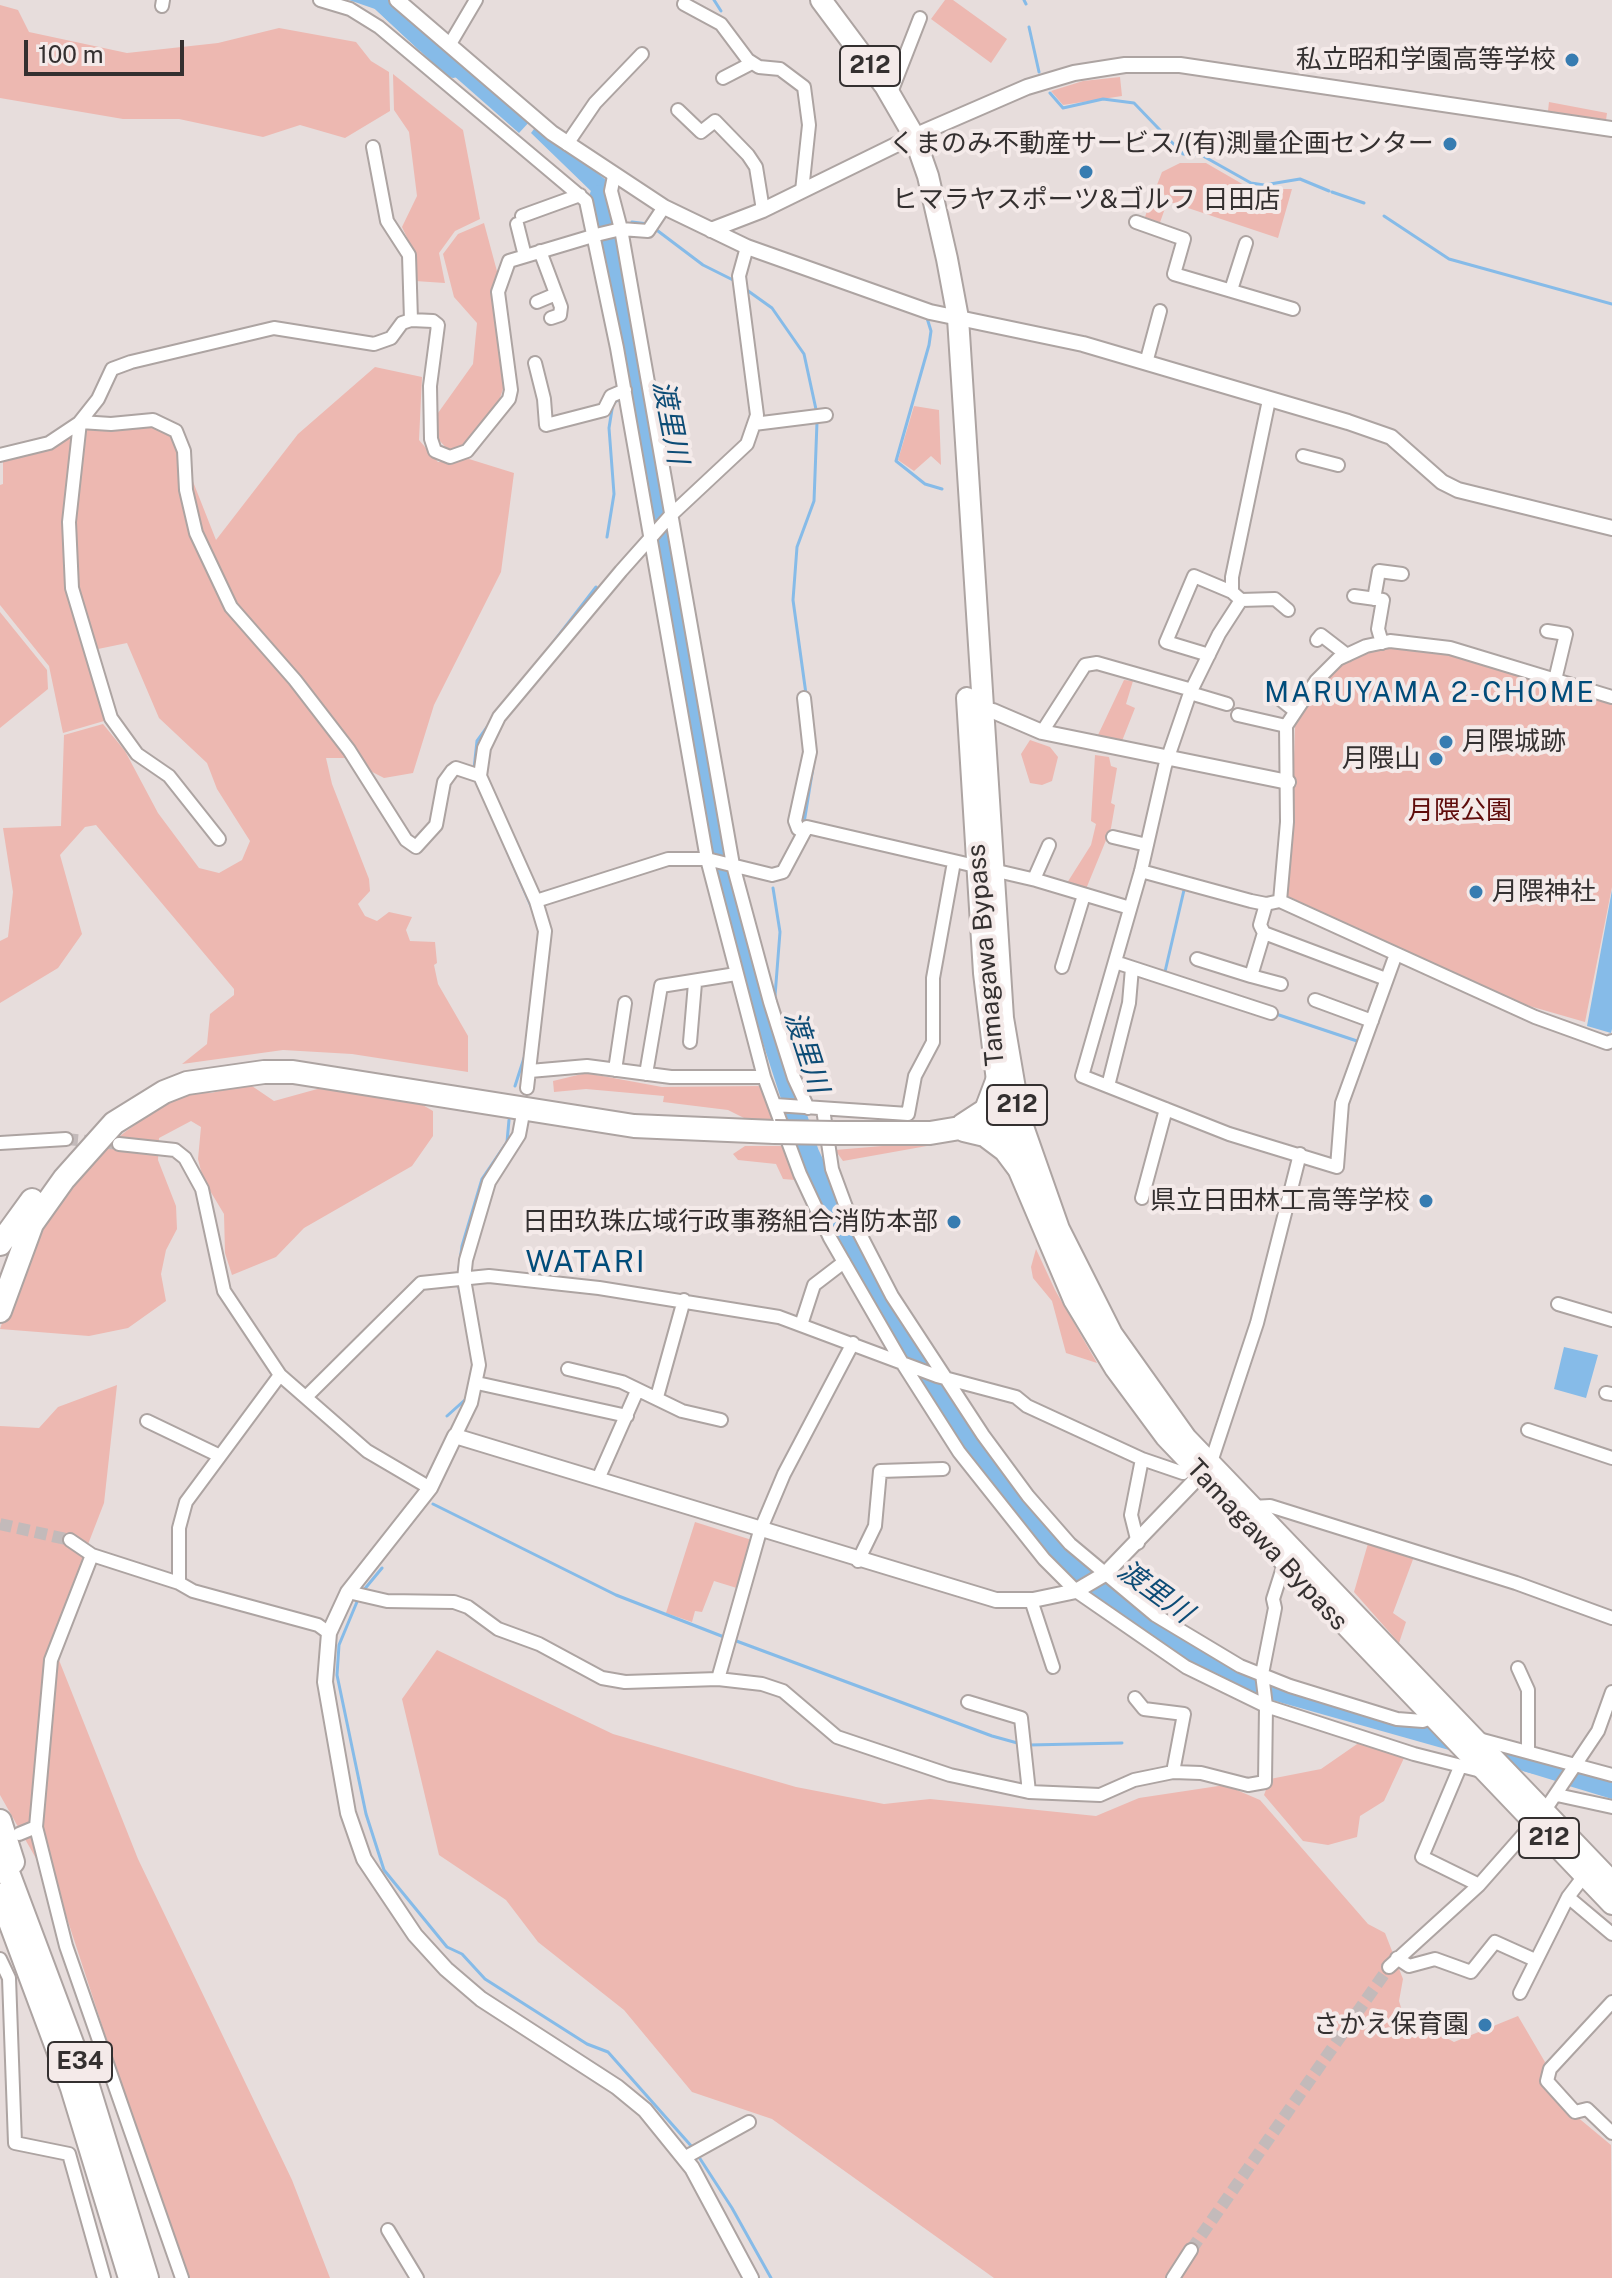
<!DOCTYPE html>
<html>
<head>
<meta charset="utf-8">
<style>
  body { margin:0 }
  #map { position:relative; width:1612px; height:2278px; overflow:hidden; background:#e7dddc; font-family:"Public Sans",sans-serif }
  canvas { display:block }
  .scale { position:absolute; left:24px; top:40px; width:160px; height:36px; box-sizing:border-box; border:4px solid #343030; border-top:0; padding-left:10px; font-size:24px; line-height:28px; white-space:nowrap; color:#343030; -webkit-text-stroke:6px #f4eae9; paint-order:stroke }
</style>
</head>
<body>
<div id="map">
<canvas width="1612" height="2278"></canvas>
<div class="scale">100 m</div>
</div>
<script>
const c = document.querySelector('canvas').getContext('2d');
c.lineJoin = 'round';
function fillPath(path, color) {
  c.fillStyle = color;
  c.fill(path, 'evenodd');
}
function toPath(rows) {
  const path = new Path2D();
  for (const r of rows) {
    path.moveTo(r[0], r[1]);
    for (let i = 2; i < r.length; i += 2) path.lineTo(r[i], r[i + 1]);
  }
  return path;
}
function stroke(path, color, width, dash) {
  c.strokeStyle = color;
  c.lineWidth = width;
  c.lineCap = dash ? 'butt' : 'round';
  c.setLineDash(dash || []);
  c.stroke(path);
}
function label(font, color, halo, rows, align = 'center') {
  c.font = font + ' "Public Sans","Noto Sans JP",sans-serif';
  c.lineWidth = 8;
  c.setLineDash([]);
  c.textBaseline = 'middle';
  c.strokeStyle = halo;
  c.fillStyle = color;
  for (const [text, x, y, turn = 0] of rows) {
    c.save();
    c.translate(x, y);
    c.rotate((+turn || 0) * Math.PI / 180);
    c.textAlign = isNaN(turn) ? turn : align;
    if (halo) c.strokeText(text, 0, 0);
    c.fillText(text, 0, 0);
    c.restore();
  }
}
fillPath(toPath([
  [945,0,953,0,1007,39,991,63,931,19],
  [0,5,18,10,29,32,127,53,218,43,279,28,356,42,371,61,389,72,390,111,345,138,300,125,263,137,179,119,123,119,0,98],
  [393,74,463,130,480,219,455,231,439,253,445,283,415,281,414,253,402,227,417,196,409,132,394,110],
  [1120,77,1122,96,1063,105,1051,91,1083,81],
  [1549,102,1607,113,1606,120,1548,111],
  [1180,163,1206,163,1251,189,1292,189,1278,238,1170,202,1171,198,1155,190,1162,172],
  [1153,193,1168,200,1158,228,1143,223],
  [484,223,498,275,506,380,500,398,468,443,451,453,438,439,438,413,473,364,477,323,454,297,443,254,458,234],
  [375,367,422,377,419,440,438,462,469,459,514,473,501,572,434,705,413,773,384,778,345,758,326,758,332,784,369,879,370,891,358,904,365,916,377,921,389,912,412,917,406,930,410,941,435,942,437,963,434,965,438,984,468,1036,468,1072,352,1054,283,1050,182,1064,207,1044,210,1014,234,995,234,989,96,825,85,827,60,855,82,934,58,968,0,1003,0,941,8,937,13,892,3,828,61,826,64,735,103,724,125,751,158,813,199,868,219,873,242,860,250,841,217,789,207,763,159,718,127,643,98,649,78,584,75,527,85,427,120,430,148,424,175,436,216,540,298,434],
  [914,406,939,410,941,465,931,456,914,471,898,460],
  [76,430,64,520,66,591,100,695,104,721,63,733,49,666,0,605,0,485,3,484,3,462,51,447],
  [0,612,47,670,48,689,0,728],
  [1382,646,1453,654,1612,700,1612,887,1585,1022,1512,1001,1283,894,1292,824,1295,726,1303,707,1337,667],
  [1124,680,1133,681,1126,704,1135,708,1122,741,1098,735],
  [1030,740,1050,747,1058,757,1052,781,1042,785,1030,783,1021,754],
  [1095,755,1109,757,1111,766,1117,768,1111,803,1115,805,1111,828,1086,889,1067,883,1091,845,1096,824,1091,821],
  [586,1073,662,1087,763,1086,777,1125,758,1125,728,1110,663,1102,664,1096,586,1089,554,1092,553,1081],
  [249,1084,274,1101,321,1088,409,1097,433,1111,433,1136,412,1166,304,1228,276,1257,232,1275,225,1253,224,1214,203,1179,198,1159,201,1127,191,1121,159,1138,158,1160,176,1206,177,1229,166,1250,161,1274,166,1301,128,1328,89,1336,0,1329,35,1227,67,1181,125,1132,164,1104,187,1093,211,1093],
  [966,1139,843,1161,835,1150],
  [745,1146,784,1146,795,1180,783,1179,776,1164,738,1160,733,1154],
  [1036,1249,1055,1290,1097,1363,1066,1353,1052,1301,1033,1278,1031,1267],
  [117,1385,104,1503,51,1640,138,1859,292,2180,330,2278,190,2278,144,2154,63,1906,0,1795,0,1426,39,1428,58,1407],
  [695,1522,755,1541,740,1589,714,1581,702,1612,695,1611,692,1622,666,1613],
  [1369,1540,1415,1554,1393,1613,1406,1622,1399,1643,1354,1592],
  [437,1650,613,1734,796,1787,884,1804,930,1799,1096,1816,1139,1798,1225,1785,1260,1800,1368,1924,1385,1933,1403,1979,1399,2001,1403,2014,1454,2042,1518,2016,1545,2062,1540,2081,1546,2091,1611,2145,1612,2278,994,2278,772,2119,692,2092,624,2010,538,1942,506,1900,439,1855,402,1699],
  [1360,1742,1404,1758,1384,1801,1360,1816,1357,1837,1328,1845,1303,1841,1264,1795,1270,1779,1321,1769]
]), '#edb8b1');
fillPath(toPath([
  [349,0,390,0,435,35,420,51,375,9],
  [440,40,531,120,519,133,429,54],
  [537,125,606,180,616,219,602,223,594,194,531,133],
  [1612,890,1612,1029,1611,1033,1587,1026],
  [1564,1347,1598,1355,1586,1398,1554,1389],
  [1508,1754,1569,1769,1559,1782,1523,1771],
  [1580,1770,1612,1779,1612,1799,1569,1786]
]), '#86bbe8');
stroke(toPath([
  [714,0,721,11],
  [1024,0,1026,4],
  [1029,27,1039,72],
  [1050,93,1063,108,1103,99,1134,103,1183,154,1203,156,1251,183,1264,185,1300,179,1329,191],
  [1332,192,1364,203],
  [1384,216,1449,259,1612,304],
  [632,222,648,224],
  [654,228,703,265,735,281],
  [744,288,772,308,804,354,817,414],
  [927,318,931,331,929,345,896,461,925,484,942,489],
  [607,537,614,494,609,428,613,403,620,399],
  [552,644,596,587],
  [806,694,793,600,797,547,814,501,817,422],
  [474,769,477,741,493,719],
  [804,823,814,761],
  [497,828,534,913],
  [773,888,780,932,775,996],
  [1164,976,1184,890],
  [1276,1014,1360,1042],
  [515,1086,524,1058],
  [458,1276,462,1246,482,1179,507,1142,509,1120],
  [458,1284,462,1300],
  [447,1416,467,1398],
  [433,1504,616,1595,724,1637],
  [363,1591,382,1568],
  [359,1597,339,1645,337,1675,366,1814,384,1870,447,1947,462,1954,485,1979,587,2044,608,2052,693,2148],
  [731,1639,992,1736,1021,1744],
  [1029,1745,1122,1743],
  [697,2154,732,2208,771,2278]
]), '#86bbe8', 3);
stroke(toPath([
  [380,0,453,68],
  [600,195,606,213,725,870,764,1014,809,1153,873,1290,937,1396,1004,1489,1062,1555,1109,1596,1193,1654,1255,1685,1535,1764]
]), '#86bbe8', 20);
stroke(toPath([
  [66,1139,119,1144],
  [0,1524,70,1540],
  [1191,2250,1389,1967]
]), '#c3baba', 12, [12, 6]);
const minor = toPath([
  [320,0,350,9,379,27,586,201,617,348,707,859,764,1077,800,1174,830,1238,901,1361,959,1452,1044,1559,1076,1591,1186,1667,1266,1706,1414,1754,1485,1772],
  [684,4,721,24,748,60,759,67,780,69,804,87,809,125,802,191],
  [162,6,163,0],
  [450,44,476,0],
  [723,78,752,63],
  [890,95,920,18],
  [678,110,701,132,715,121,748,155,756,167,763,210],
  [567,144,595,103,642,54],
  [373,147,387,221,409,255,411,320],
  [614,176,611,191,621,229,733,865,770,1002,794,1078,808,1108],
  [522,216,580,195],
  [1136,222,1184,239,1174,274,1293,309],
  [517,224,525,256],
  [540,251,561,307,560,315,551,318],
  [1231,290,1246,243],
  [537,302,556,294],
  [535,363,544,399,546,425,604,410,611,396,625,390],
  [1146,363,1160,311],
  [1269,400,1232,577,1232,592,1241,600,1219,634,1190,693,1165,766,1141,871,1082,1076,1229,1134,1337,1167,1342,1103,1396,954],
  [80,422,111,424,153,420,176,431,184,451,186,490,196,533,231,607,295,680,349,750,406,840,416,847,436,825,444,782,452,771,456,768,480,776],
  [80,422,69,522,72,588,111,718,137,754,169,776,219,839],
  [754,424,826,415],
  [0,455,49,443,79,423,98,399,112,369,131,362,274,328,374,344,391,338,402,323,411,320,433,321,438,325,430,386,431,439,435,451,450,457,467,451,509,399,511,390,498,292,509,261,596,235,621,229,648,231,664,207],
  [1303,456,1338,465],
  [1354,596,1383,600,1378,629,1382,643],
  [1374,599,1379,571,1402,574],
  [1241,600,1275,599,1288,610],
  [1547,631,1566,634,1555,680],
  [1317,640,1321,635,1347,655],
  [1209,655,1166,642,1194,576,1232,592],
  [1271,692,1294,710],
  [1190,693,1227,704],
  [1612,697,1450,648,1390,641,1366,646,1338,659,1316,681,1286,726,1287,822,1280,901,1535,1017,1607,1043,1612,1041],
  [804,698,810,752,795,821,798,829,805,831],
  [1238,715,1286,726],
  [1042,732,1085,665,1097,663,1192,690],
  [1113,837,1147,845],
  [1141,871,1251,901,1266,904,1280,901],
  [1034,879,1049,845],
  [536,901,668,859,707,859,772,875,783,872,807,827,1036,880,1130,908],
  [1264,933,1260,925,1266,904],
  [1197,959,1251,976,1264,933,1386,979],
  [1115,962,1271,1013],
  [1062,967,1084,895],
  [1251,976,1281,984],
  [1315,1000,1372,1021],
  [690,1042,695,983],
  [615,1070,625,1003],
  [530,1071,587,1066,671,1077,764,1077],
  [646,1074,661,986,736,974],
  [1108,1086,1129,1003,1132,968],
  [527,1088,545,931,536,901,480,776,484,748,499,717,621,571,670,516,747,444,757,415,739,276,747,247],
  [775,1105,908,1114,915,1076,933,1042,933,978,954,862],
  [823,1109,832,1169,846,1207,892,1296,983,1435,1028,1496,1070,1544,1155,1615,1240,1666,1290,1686,1397,1719,1423,1721,1436,1716],
  [0,1143,66,1139],
  [119,1144,175,1150,185,1158,202,1189,224,1291,280,1375,367,1451,430,1488],
  [1142,1198,1166,1109],
  [1558,1304,1612,1320],
  [801,1325,814,1285,844,1262],
  [568,1369,622,1382,682,1411,721,1420],
  [477,1383,627,1416],
  [1606,1393,1612,1394],
  [308,1395,421,1283,489,1276,599,1288,748,1312,779,1317,937,1376,1016,1397,1027,1406,1142,1459,1131,1515,1138,1543],
  [657,1397,684,1300],
  [147,1421,220,1456],
  [1528,1430,1612,1458],
  [455,1436,471,1403,479,1365,464,1279,466,1260,489,1182,519,1135,522,1119],
  [1142,1459,1183,1473],
  [1210,1465,1257,1323,1300,1154],
  [598,1479,637,1391],
  [1252,1507,1270,1506,1516,1583,1612,1618],
  [70,1540,92,1555,179,1583,193,1591,318,1625,329,1633],
  [92,1555,51,1660,36,1827,66,1946,182,2278],
  [858,1561,875,1526,880,1471,943,1469],
  [179,1583,179,1528,186,1502,280,1375],
  [348,1592,387,1601,454,1602,468,1607,498,1629,539,1644,602,1678,625,1682,718,1679,762,1684,783,1691,837,1737,950,1775,1029,1792,1100,1795,1134,1780,1173,1772,1201,1773,1248,1785,1265,1782,1266,1706,1262,1674,1275,1608,1273,1599,1286,1558],
  [1031,1600,1053,1667],
  [1518,1668,1528,1690,1528,1752],
  [718,1679,760,1531,784,1474,853,1343],
  [1135,1698,1144,1709,1184,1714,1173,1772],
  [968,1702,1021,1718,1029,1792],
  [1475,1738,1612,1775],
  [1460,1767,1422,1857,1479,1885],
  [1557,1795,1612,1807],
  [19,1834,36,1827],
  [1568,1897,1612,1934],
  [1397,1958,1409,1966,1435,1959,1471,1972,1495,1942,1535,1960],
  [0,1959,9,1978,15,2143,69,2154,104,2278],
  [1389,1967,1479,1885,1545,1810,1598,1731,1612,1692],
  [1520,1993,1568,1897,1584,1876],
  [1612,2002,1550,2069,1547,2081,1575,2112,1587,2109,1612,2133],
  [684,2158,749,2122],
  [388,2230,417,2278],
  [1173,2278,1191,2250]
]);
const tertiary = toPath([
  [397,0,552,133,664,207,747,247,930,312,1083,344,1348,422,1391,437,1442,482,1458,490,1612,528],
  [711,230,763,210,914,136,1027,87,1074,73,1125,65,1180,65,1612,129],
  [976,710,993,711,1042,732,1288,782],
  [751,2278,692,2168,645,2110,617,2087,481,1999,446,1969,415,1935,364,1859,348,1813,325,1682,329,1633,348,1592,430,1488,455,1436,996,1600,1033,1600,1076,1591,1105,1574,1207,1468]
]);
const trunk = toPath([
  [821,0,885,86,914,136,928,176,947,259,958,318,1003,1018,1020,1118,1059,1229,1112,1334,1186,1438,1612,1882],
  [967,698,984,973,997,1081,1017,1166,1074,1300,1115,1368,1166,1437,1612,1904]
]);
const motorway = toPath([
  [963,1125,986,1110,997,1081],
  [964,1130,985,1135,1005,1150,1017,1166],
  [836,1133,930,1133,1020,1118],
  [0,1244,32,1200],
  [0,1311,32,1224,64,1179,114,1123,164,1092,187,1083,264,1072,293,1072,634,1126,775,1132],
  [0,1821,13,1862],
  [0,1851,87,2083,147,2278],
  [0,1895,72,2088,130,2278]
]);
stroke(minor, '#ada4a2', 16);
stroke(tertiary, '#ada4a2', 18);
stroke(trunk, '#ada4a2', 24);
stroke(motorway, '#ada4a2', 26);
stroke(minor, '#fff', 12);
stroke(tertiary, '#fff', 14);
stroke(trunk, '#fff', 20);
stroke(motorway, '#fff', 22);
const motorwayBridge = toPath([
  [775,1132,836,1133]
]);
stroke(motorwayBridge, '#ada4a2', 26, []);
stroke(motorwayBridge, '#fff', 22);
for (const [x, y, r, color] of [
  [1572,60,8,"#377cb1"],
  [1450,144,8,"#377cb1"],
  [1086,172,8,"#377cb1"],
  [1446,742,8,"#377cb1"],
  [1436,759,8,"#377cb1"],
  [1476,892,8,"#377cb1"],
  [1426,1201,8,"#377cb1"],
  [954,1222,8,"#377cb1"],
  [1485,2025,8,"#377cb1"]
]) {
  const dot = new Path2D();
  dot.arc(x, y, r, 0, 2 * Math.PI);
  c.fillStyle = color;
  c.fill(dot);
  stroke(dot, '#f4eae9', 3);
}
for (const [x, y, w] of [
  [870,66,60],
  [1017,1105,60],
  [1549,1838,60],
  [80,2062,64]
]) {
  const box = new Path2D();
  box.roundRect(x - w / 2, y - 20, w, 40, 6);
  c.fillStyle = '#f4eae9';
  c.fill(box);
  stroke(box, '#343030', 2);
}
label('bold 24px', '#343030', null, [
  ["212",870,66],
  ["212",1017,1105],
  ["212",1549,1838],
  ["E34",80,2062]
]);
label('26px', '#343030', '#f4eae9', [
  ["私立昭和学園高等学校",1556,60],
  ["くまのみ不動産サービス/(有)測量企画センター",1434,144],
  ["ヒマラヤスポーツ&ゴルフ 日田店",1086,200,"center"],
  ["月隈城跡",1462,742,"left"],
  ["月隈山",1420,759],
  ["月隈神社",1492,892,"left"],
  ["県立日田林工高等学校",1410,1201],
  ["日田玖珠広域行政事務組合消防本部",938,1222],
  ["さかえ保育園",1469,2025]
], 'right');
label('26px', '#5f0c0b', '#f4eae9', [
  ["月隈公園",1460,811]
]);
label('26px', '#343030', '#f4eae9', [
  ["Tamagawa Bypass",986,955,-95],
  ["Tamagawa Bypass",1267,1545,47]
]);
label('italic 28px', '#0d4c76', '#f4eae9', [
  ["渡里川",670,422,79],
  ["渡里川",806,1052,72],
  ["渡里川",1155,1592,36]
]);
c.letterSpacing = '2px';
label('28px', '#014c7a', '#f4eae9', [
  ["MARUYAMA 2-CHOME",1430,693]
]);
c.letterSpacing = '0px';
c.letterSpacing = '2px';
label('30px', '#014c7a', '#f4eae9', [
  ["WATARI",586,1263]
]);
c.letterSpacing = '0px';
</script>
</body>
</html>
